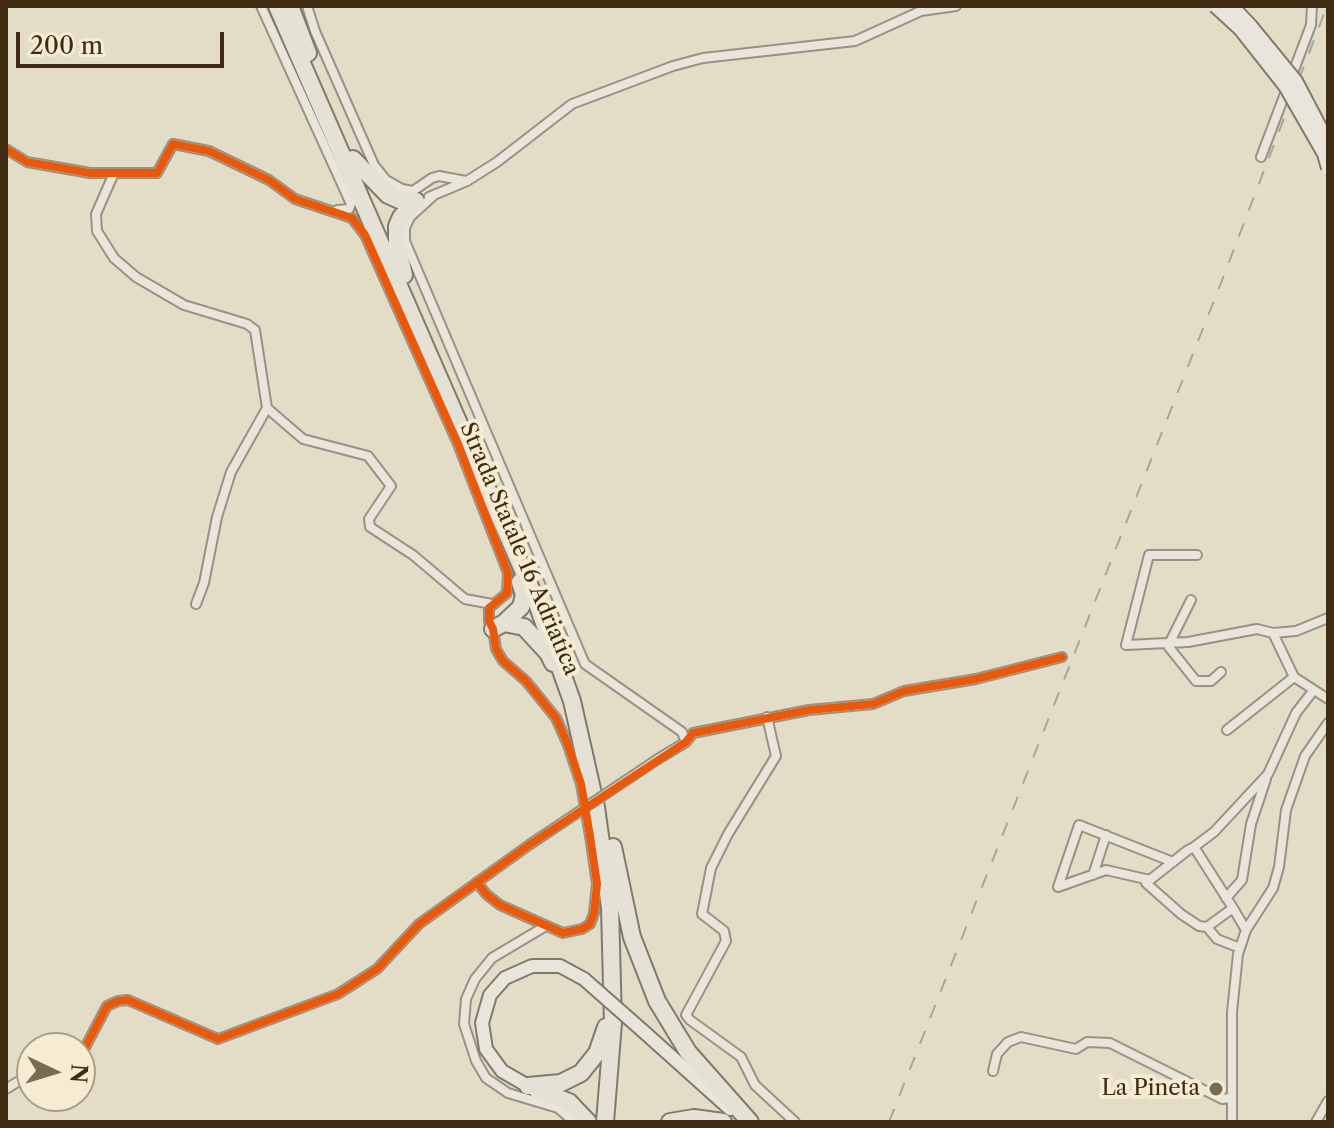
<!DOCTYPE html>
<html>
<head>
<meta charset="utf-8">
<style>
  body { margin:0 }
  #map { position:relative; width:1334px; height:1128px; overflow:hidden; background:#e3dcc7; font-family:"Libre Caslon Text",serif }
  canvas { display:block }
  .frame { position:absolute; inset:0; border:8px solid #402c13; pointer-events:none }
  .north { position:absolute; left:16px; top:1032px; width:80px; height:80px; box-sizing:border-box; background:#f5ecd3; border:2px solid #ad9f86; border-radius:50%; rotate:94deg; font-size:22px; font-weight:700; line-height:32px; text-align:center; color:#402c13 }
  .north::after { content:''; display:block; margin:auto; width:28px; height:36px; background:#796a52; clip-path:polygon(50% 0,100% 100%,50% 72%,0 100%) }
  .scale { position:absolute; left:16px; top:32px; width:208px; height:36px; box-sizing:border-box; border:4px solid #402c13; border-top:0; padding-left:10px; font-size:24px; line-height:28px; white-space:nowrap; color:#402c13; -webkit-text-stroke:6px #f5ecd3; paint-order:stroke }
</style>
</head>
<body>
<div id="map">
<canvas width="1334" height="1128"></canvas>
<div class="frame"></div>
<div class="north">N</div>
<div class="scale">200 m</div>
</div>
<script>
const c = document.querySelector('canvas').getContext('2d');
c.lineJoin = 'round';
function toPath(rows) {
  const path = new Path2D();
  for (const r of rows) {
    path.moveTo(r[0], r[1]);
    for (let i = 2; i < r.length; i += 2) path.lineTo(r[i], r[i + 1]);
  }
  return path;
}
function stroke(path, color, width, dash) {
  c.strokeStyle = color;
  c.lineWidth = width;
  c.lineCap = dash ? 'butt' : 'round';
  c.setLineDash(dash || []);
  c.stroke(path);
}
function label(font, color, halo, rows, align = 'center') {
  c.font = font + ' "Libre Caslon Text",serif';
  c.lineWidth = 8;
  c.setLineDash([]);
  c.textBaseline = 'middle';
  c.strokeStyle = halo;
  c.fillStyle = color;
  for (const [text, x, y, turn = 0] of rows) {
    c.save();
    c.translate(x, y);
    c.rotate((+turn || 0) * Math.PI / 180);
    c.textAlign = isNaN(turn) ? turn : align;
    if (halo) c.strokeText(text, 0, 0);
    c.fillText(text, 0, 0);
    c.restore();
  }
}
const street = toPath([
  [261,6,351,204,349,209,337,210],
  [307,6,315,31,374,165,386,180,402,189,413,191,432,178,439,176,466,181],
  [6,149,27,162,90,173,157,173,173,144,209,151,269,180,295,199,352,218,365,235,458,444,508,573,507,593,489,608,489,621,493,629,496,649,503,661,526,681,556,718,568,745,581,784,590,836,597,884,594,913,590,924,582,929,563,933,500,905,486,894,477,882],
  [1261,157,1311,25,1312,6],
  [114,173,96,214,97,231,114,258,136,277,184,305,247,324,255,330,267,408,303,439,368,456,391,486,369,519,370,527,413,555,465,599,492,604],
  [433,196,410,217,405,228,405,241,585,664,682,732,686,742],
  [429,197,467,181,497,162,572,104,673,66,703,58,855,41,921,11,956,6],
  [1197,555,1149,555,1126,645,1188,642,1257,629,1273,633,1296,631,1328,618],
  [1191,600,1168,646,1196,681,1211,681,1221,672],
  [196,604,204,583,217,517,231,472,267,408],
  [1273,633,1294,677,1328,699],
  [767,717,776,756,728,834,711,868,702,914,724,931,726,941,686,1015,690,1020,741,1057,755,1085,795,1122],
  [1227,730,1294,677],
  [658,759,686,742,693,733,809,710,873,704,904,691,976,679,1062,657],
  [1194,847,1233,908,1207,927,1199,926,1181,914,1146,883,1188,850,1194,847,1214,832,1268,774,1296,713,1313,691],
  [1093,875,1106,835],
  [1150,880,1106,870,1058,887,1079,825,1173,862],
  [1226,898,1242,880,1251,824,1266,779],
  [1233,908,1246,930],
  [544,927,492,958,475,979,466,999,464,1024,476,1061,486,1078,508,1093,558,1108,574,1122],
  [1207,927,1217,939,1240,948],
  [80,1057,107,1006,118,1001,128,1000,218,1039,338,994,377,969,419,924,529,845],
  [993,1071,997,1054,1008,1042,1021,1037,1076,1049,1087,1042,1110,1043,1222,1099,1230,1098],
  [6,1089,32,1073],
  [1232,1122,1232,1012,1238,954,1246,930,1273,888,1279,867,1286,810,1305,756,1328,723],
  [1316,1122,1328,1101]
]);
const secondary = toPath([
  [643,1031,730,1109],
  [528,1086,502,1071,486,1049,482,1023,490,995,505,978,532,966,560,966,584,979]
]);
const highway = toPath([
  [277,6,535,598,572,701,596,807,610,908,613,1023,605,1122],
  [290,6,308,53],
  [353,159,388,195,399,200,416,201],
  [404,275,397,245,397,226,401,217,416,201],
  [504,623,524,627,548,653,553,663],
  [493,629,504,623,521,607,524,595,520,582],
  [613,847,632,937,657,1001,688,1052,750,1122],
  [528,1086,561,1083,581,1073,597,1053,606,1027],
  [537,1090,569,1102,588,1122],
  [670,1122,694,1118,723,1122]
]);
stroke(street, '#999283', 12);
stroke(secondary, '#817a6c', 16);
stroke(highway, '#817a6c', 20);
stroke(street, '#e9e5db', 8);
stroke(secondary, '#e9e5db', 12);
stroke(highway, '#e5e1d5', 16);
stroke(toPath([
  [889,1122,1221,283,1327,6]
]), '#aaa59b', 2, [14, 14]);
const streetBridge = toPath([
  [529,845,658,759]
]);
const secondaryBridge = toPath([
  [1215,6,1240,29,1285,86,1324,154,1328,168],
  [1232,6,1251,26,1296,81,1328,142],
  [584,979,643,1031]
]);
stroke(streetBridge, '#999283', 12, []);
stroke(secondaryBridge, '#817a6c', 16, []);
stroke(streetBridge, '#e9e5db', 8);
stroke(secondaryBridge, '#e9e5db', 12);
stroke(toPath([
  [6,149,27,162,90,173,157,173,173,144,209,151,269,180,295,199,352,218,365,235,458,444,508,573,507,593,489,608,489,621,493,629,496,649,503,661,526,681,556,718,568,745,581,784,590,836,597,884,594,913,590,924,582,929,563,933,500,905,486,894,477,882],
  [80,1057,107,1006,118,1001,128,1000,218,1039,338,994,377,969,419,924,529,845,686,742,693,733,809,710,873,704,904,691,976,679,1062,657]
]), '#e8590c', 8);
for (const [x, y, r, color] of [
  [1216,1089,8,"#796a52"]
]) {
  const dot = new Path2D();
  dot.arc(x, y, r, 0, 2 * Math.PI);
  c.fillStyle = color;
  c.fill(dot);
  stroke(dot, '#f5ecd3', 3);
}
label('22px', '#402c13', '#f5ecd3', [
  ["Strada Statale 16 Adriatica",519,549,67]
]);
label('22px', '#402c13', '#f5ecd3', [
  ["La Pineta",1200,1089]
], 'right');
</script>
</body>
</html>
